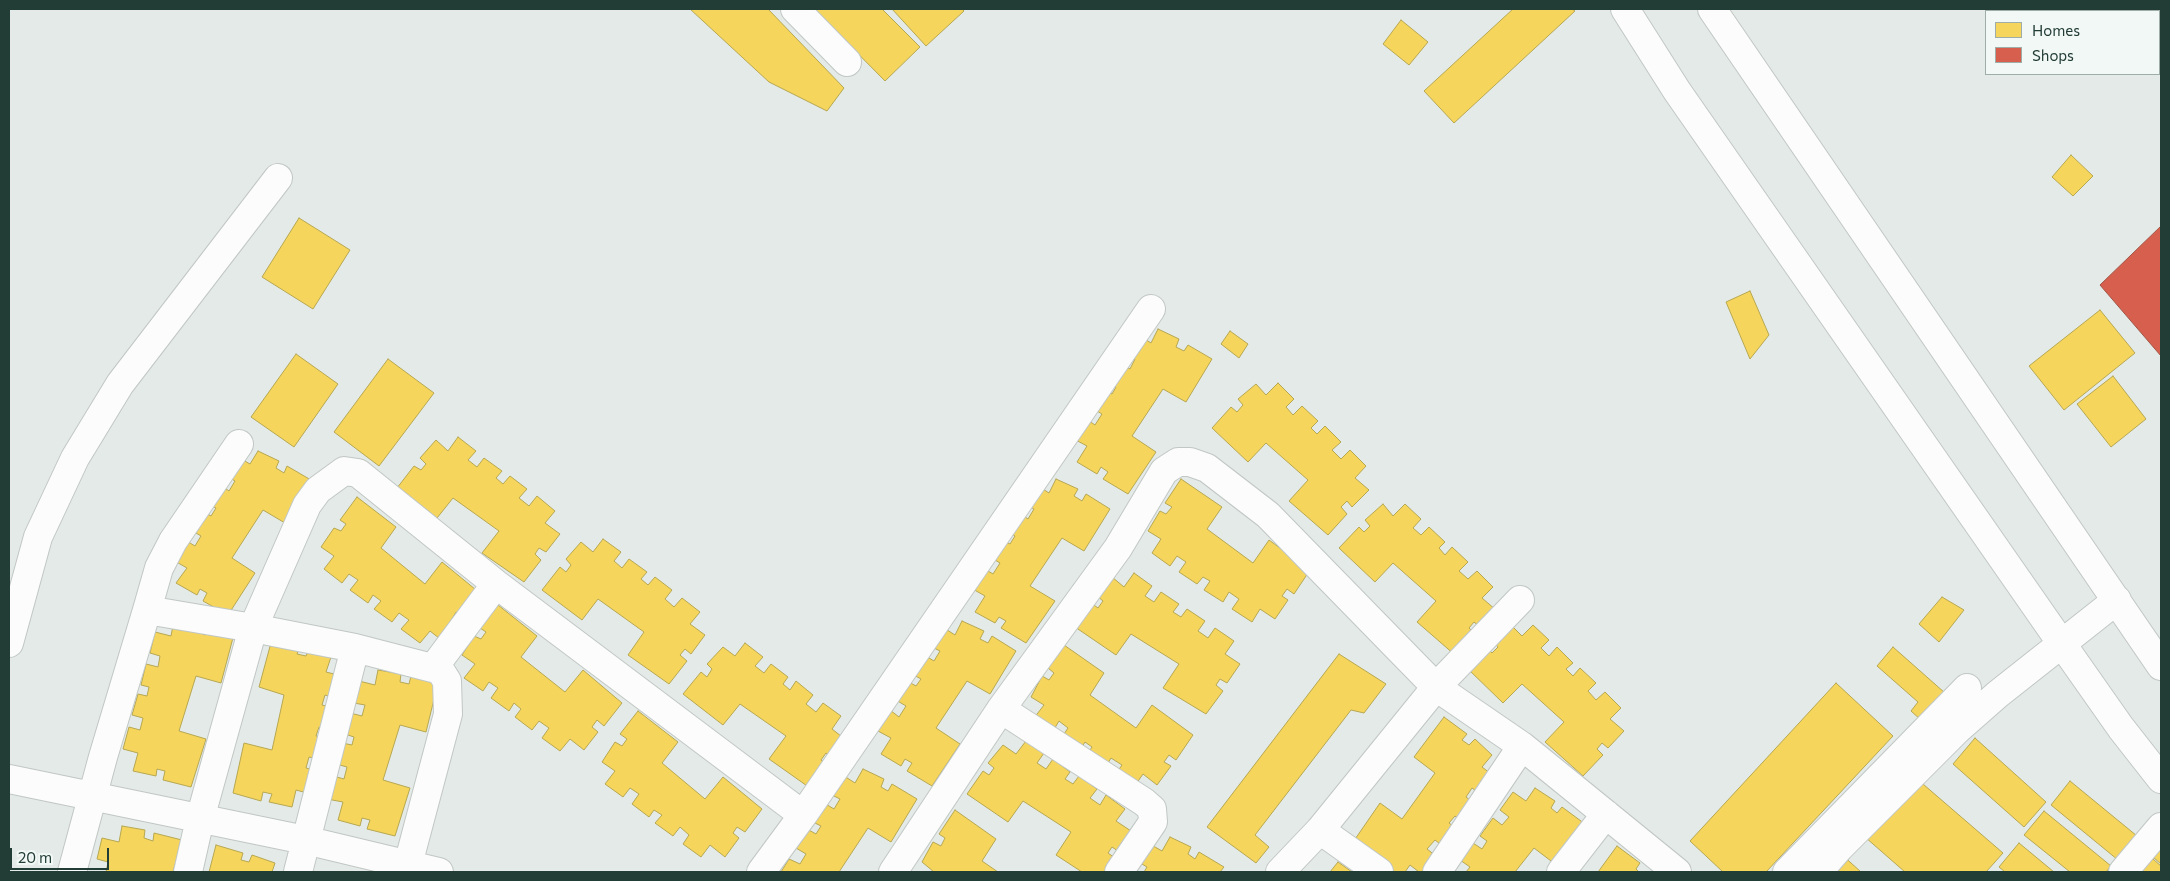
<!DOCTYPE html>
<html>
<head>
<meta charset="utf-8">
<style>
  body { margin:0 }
  #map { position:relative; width:2170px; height:881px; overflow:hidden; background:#e4eae7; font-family:Commissioner,sans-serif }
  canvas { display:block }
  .frame { position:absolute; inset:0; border:10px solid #223c36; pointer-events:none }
  .legend { position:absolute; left:1985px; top:10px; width:175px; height:65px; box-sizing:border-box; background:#f2f8f5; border:1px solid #9fada9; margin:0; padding:6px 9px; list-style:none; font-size:15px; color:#223c36 }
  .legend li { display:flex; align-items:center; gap:10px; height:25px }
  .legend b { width:25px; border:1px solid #9fada9 }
  .scale { position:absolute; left:10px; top:848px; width:99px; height:22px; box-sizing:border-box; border:2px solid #223c36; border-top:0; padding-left:6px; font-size:15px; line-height:18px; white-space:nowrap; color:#223c36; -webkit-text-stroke:4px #f2f8f5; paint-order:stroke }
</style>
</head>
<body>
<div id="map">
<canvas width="2170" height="881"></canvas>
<div class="frame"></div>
<ul class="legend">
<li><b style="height:14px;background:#f6d55c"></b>Homes</li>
<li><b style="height:14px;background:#d6604d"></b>Shops</li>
</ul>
<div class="scale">20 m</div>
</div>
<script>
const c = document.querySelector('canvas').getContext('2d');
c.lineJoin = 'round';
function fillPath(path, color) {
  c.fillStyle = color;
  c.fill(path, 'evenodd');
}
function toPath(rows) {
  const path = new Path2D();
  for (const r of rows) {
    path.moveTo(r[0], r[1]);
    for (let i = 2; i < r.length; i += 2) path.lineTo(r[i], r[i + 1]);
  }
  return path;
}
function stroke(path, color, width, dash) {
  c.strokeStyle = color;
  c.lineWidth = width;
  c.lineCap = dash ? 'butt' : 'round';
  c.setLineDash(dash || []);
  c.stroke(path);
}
const homes = toPath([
  [690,9,768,9,844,88,827,111,769,82,690,9],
  [814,9,882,9,920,47,885,81,814,9],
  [892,9,962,9,964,11,926,46,892,9],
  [1513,9,1572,9,1575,11,1454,123,1424,91,1513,9],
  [1401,20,1428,42,1409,65,1383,44,1401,20],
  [2071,155,2093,176,2073,196,2052,177,2071,155],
  [299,218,350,250,313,309,262,277,299,218],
  [1750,291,1769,335,1750,359,1726,302,1750,291],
  [2100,310,2135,353,2064,410,2029,366,2100,310],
  [1158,329,1179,339,1176,347,1184,351,1188,345,1212,359,1186,402,1163,389,1132,436,1156,452,1128,494,1103,479,1108,472,1101,467,1097,474,1077,462,1087,446,1074,439,1086,419,1095,425,1102,414,1092,408,1103,389,1112,394,1116,387,1109,382,1120,363,1130,369,1135,359,1125,354,1137,334,1151,343,1158,329],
  [1230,331,1248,344,1239,358,1221,344,1230,331],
  [296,354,338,384,294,447,251,417,296,354],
  [388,359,434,393,379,466,334,432,388,359],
  [2113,376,2146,419,2111,447,2077,404,2113,376],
  [1278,383,1294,399,1286,407,1293,415,1302,406,1318,421,1311,428,1317,434,1325,426,1341,442,1332,450,1341,459,1350,450,1366,466,1355,478,1369,490,1352,507,1347,501,1341,507,1347,514,1328,535,1289,501,1308,480,1266,443,1248,462,1212,428,1231,407,1237,412,1243,405,1238,399,1256,384,1266,395,1278,383],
  [458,437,476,451,468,460,477,467,484,458,502,471,496,478,503,484,510,476,527,489,519,498,529,506,537,496,555,511,545,523,560,534,546,552,539,548,535,554,541,560,524,582,482,553,499,531,453,498,437,518,397,488,414,466,421,470,426,464,420,458,436,440,448,451,458,437],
  [258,451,279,461,276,468,284,473,287,466,311,480,285,523,263,510,232,558,255,573,228,615,203,601,207,593,200,589,197,595,176,583,187,568,173,560,185,540,195,546,201,536,191,530,202,511,211,516,216,508,208,504,219,484,229,491,235,481,225,475,236,456,250,464,258,451],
  [1056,479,1078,489,1074,496,1082,501,1086,494,1110,509,1084,551,1062,538,1030,586,1055,601,1026,643,1001,628,1006,621,999,617,995,623,975,612,985,596,971,588,983,568,993,574,1000,563,990,557,1001,539,1010,544,1015,536,1007,531,1018,512,1028,519,1034,509,1024,503,1035,484,1049,493,1056,479],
  [1181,479,1222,507,1207,529,1253,563,1269,540,1310,570,1294,594,1287,589,1282,596,1288,600,1275,619,1260,609,1252,622,1232,609,1239,599,1229,592,1223,602,1204,590,1210,581,1203,577,1197,584,1179,572,1186,562,1177,556,1170,566,1152,553,1161,539,1148,531,1160,511,1166,514,1172,507,1165,503,1181,479],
  [357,497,396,527,381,548,425,584,442,562,481,594,464,618,456,612,452,619,458,624,444,642,430,631,420,643,401,629,409,620,399,613,392,622,374,609,381,601,373,595,368,603,350,590,358,580,349,574,342,583,324,569,334,556,321,547,334,528,341,531,346,524,340,520,357,497],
  [1383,504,1393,516,1405,504,1421,519,1413,528,1421,535,1429,527,1445,542,1439,548,1445,555,1452,547,1468,562,1459,571,1468,579,1477,571,1493,587,1482,598,1496,610,1480,627,1474,622,1469,628,1475,634,1455,655,1417,622,1436,601,1393,563,1375,582,1339,548,1359,527,1364,532,1370,526,1365,520,1383,504],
  [603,539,621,552,614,561,622,568,629,559,647,572,641,579,648,585,655,577,672,590,665,599,674,607,682,598,700,612,690,624,705,635,691,654,685,649,680,655,687,661,669,684,628,655,644,632,598,599,582,620,542,590,560,567,566,572,571,565,566,559,581,542,593,552,603,539],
  [1134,573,1152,586,1145,596,1154,602,1161,592,1179,604,1173,612,1181,617,1187,609,1205,621,1198,631,1208,638,1215,628,1234,641,1225,654,1240,664,1227,683,1220,679,1216,685,1223,691,1206,714,1163,688,1179,664,1131,634,1116,655,1075,627,1091,603,1098,608,1103,601,1097,596,1112,577,1124,587,1134,573],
  [1942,597,1964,610,1939,642,1919,624,1942,597],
  [498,605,537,636,521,657,565,692,583,670,622,703,604,726,597,720,592,727,598,732,584,750,570,739,560,751,542,738,549,728,539,721,532,730,515,717,521,709,514,703,509,711,491,698,498,688,489,682,483,691,464,678,475,664,462,655,474,636,481,639,486,632,480,628,498,605],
  [174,620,205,635,207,627,234,634,221,683,196,676,179,731,206,739,191,787,163,780,165,771,157,769,156,776,133,771,138,753,123,749,129,727,140,730,143,718,132,715,138,694,147,696,149,687,141,685,146,664,158,667,160,656,150,653,155,632,171,636,174,620],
  [962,621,984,631,980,639,988,643,992,636,1016,651,990,694,967,681,936,728,960,744,932,786,907,771,912,763,905,759,901,766,881,754,891,738,878,731,890,710,899,717,906,706,896,700,907,681,916,686,921,679,912,674,924,655,934,661,940,651,930,646,941,626,955,635,962,621],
  [1511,625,1522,636,1533,625,1549,640,1541,648,1549,656,1557,647,1573,663,1566,669,1573,676,1580,668,1596,683,1588,691,1596,700,1605,692,1621,708,1610,719,1624,731,1608,748,1602,743,1597,749,1603,755,1583,776,1545,742,1564,722,1522,684,1503,703,1467,668,1487,648,1492,653,1498,647,1493,641,1511,625],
  [272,639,300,646,297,654,306,656,309,649,331,657,326,672,342,676,336,698,325,695,322,705,334,708,327,729,319,727,316,736,326,738,321,760,309,757,306,768,317,771,311,794,296,790,292,807,269,802,272,794,263,792,261,801,233,793,244,743,272,750,284,695,259,687,272,639],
  [745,643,763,657,755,666,764,673,771,664,788,677,783,684,790,690,796,681,813,695,806,704,816,712,823,703,841,716,832,729,846,740,832,758,826,753,821,760,828,765,810,788,769,759,786,736,740,704,723,725,683,694,701,672,707,677,712,669,707,664,723,647,735,656,745,643],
  [1064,645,1104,673,1090,695,1136,728,1152,705,1193,735,1176,760,1169,755,1164,762,1171,766,1157,785,1143,774,1134,787,1115,775,1122,765,1111,758,1105,768,1087,755,1092,747,1085,742,1080,750,1062,737,1068,728,1059,721,1053,731,1034,718,1044,705,1031,697,1042,676,1049,680,1054,673,1048,668,1064,645],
  [1893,647,1945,693,1921,720,1911,711,1918,702,1877,666,1893,647],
  [1339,654,1386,684,1364,713,1351,710,1255,835,1269,847,1256,863,1207,827,1339,654],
  [378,670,401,674,400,682,409,684,411,676,438,683,426,732,400,725,383,780,410,788,395,836,367,829,370,820,362,818,360,826,338,820,343,802,327,799,333,776,344,779,347,767,336,764,342,743,352,745,354,737,345,734,350,713,362,716,365,705,354,703,359,681,375,685,378,670],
  [1836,683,1893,736,1766,872,1723,872,1690,841,1836,683],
  [638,711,678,742,662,763,705,799,723,777,762,809,745,832,737,827,733,833,739,838,725,857,710,845,701,857,683,844,689,835,680,827,673,836,655,823,662,815,654,810,649,817,632,804,639,794,630,788,623,797,605,784,615,771,602,762,615,742,622,746,627,739,620,734,638,711],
  [1444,717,1467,734,1462,740,1469,745,1475,739,1492,755,1482,767,1495,777,1482,795,1472,788,1466,797,1475,804,1462,821,1455,816,1449,823,1457,829,1444,847,1435,840,1427,849,1436,856,1424,872,1419,872,1410,865,1405,872,1389,872,1351,845,1380,803,1402,819,1435,773,1414,757,1444,717],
  [1975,738,2046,802,2024,827,1953,764,1975,738],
  [1026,741,1044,753,1037,763,1046,769,1053,759,1070,772,1065,779,1073,784,1079,776,1097,789,1090,798,1100,805,1106,795,1125,809,1116,821,1131,831,1118,851,1112,847,1108,853,1115,858,1105,872,1082,872,1056,855,1071,832,1023,801,1008,822,967,794,983,771,989,775,994,768,988,763,1003,745,1016,754,1026,741],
  [863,769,884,779,881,787,888,791,892,784,917,799,891,842,868,828,839,872,781,872,789,859,800,864,806,854,796,848,807,829,816,834,821,826,813,822,824,803,834,809,840,799,830,794,841,774,855,783,863,769],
  [1916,778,2003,853,1986,872,1905,872,1865,837,1916,778],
  [2070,781,2137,836,2118,860,2051,805,2070,781],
  [1535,788,1555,801,1551,808,1557,813,1562,807,1585,824,1555,864,1534,848,1515,872,1466,872,1470,867,1460,860,1473,843,1482,849,1487,841,1480,836,1493,818,1502,825,1509,817,1500,810,1513,792,1526,801,1535,788],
  [955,810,996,839,982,861,998,872,934,872,922,862,933,842,941,846,945,838,939,834,955,810],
  [2044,811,2111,866,2106,872,2070,872,2024,835,2044,811],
  [122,826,145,830,144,838,153,841,154,833,182,840,173,872,106,872,108,862,97,859,102,838,119,842,122,826],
  [2161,831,2161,864,2145,850,2161,831],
  [1170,837,1191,847,1188,854,1195,859,1199,852,1224,867,1220,872,1144,872,1147,867,1137,861,1148,843,1162,851,1170,837],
  [2019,843,2054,872,2005,872,1999,867,2019,843],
  [216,845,243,853,241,860,249,862,252,855,275,863,272,872,209,872,216,845],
  [1617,846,1640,863,1636,869,1639,872,1598,872,1617,846],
  [1840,853,1861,872,1823,872,1840,853],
  [2146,853,2161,866,2161,872,2130,872,2146,853],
  [1338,862,1352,872,1330,872,1338,862]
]);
fillPath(homes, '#f6d55c');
stroke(homes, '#b6a751', 1);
const shops = toPath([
  [2161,226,2161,356,2100,285,2161,226]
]);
fillPath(shops, '#d6604d');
stroke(shops, '#a05546', 1);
const minor = toPath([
  [795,9,847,62],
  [1625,9,1677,91,2062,644,2121,728,2161,779],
  [1712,9,2161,666],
  [239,444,173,541,159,568,147,610,253,628,355,648,440,670,447,681,448,714,406,872],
  [9,643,38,537,75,458,120,384,278,178],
  [434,667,496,584],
  [1001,709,1144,802,1152,809,1153,822,1119,872],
  [9,779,305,840,439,872],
  [1320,830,1379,872],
  [72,872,103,757,147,610],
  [188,872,200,819,253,628,307,505,318,490,344,471,358,473,496,584,803,815],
  [298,872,355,648],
  [761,872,803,815,1151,309],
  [893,872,1001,709,1118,548,1164,471,1178,462,1190,462,1207,468,1268,515,1436,687,1520,600],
  [1280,872,1320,830,1436,687,1522,746,1677,872],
  [1437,872,1522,746],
  [1561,872,1606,814],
  [1787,872,1967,688],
  [1818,872,1839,848,1957,730,1998,694,2117,600],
  [2123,872,2161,827]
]);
stroke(minor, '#c1c7c4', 30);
stroke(minor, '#fbfcfb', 28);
</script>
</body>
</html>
